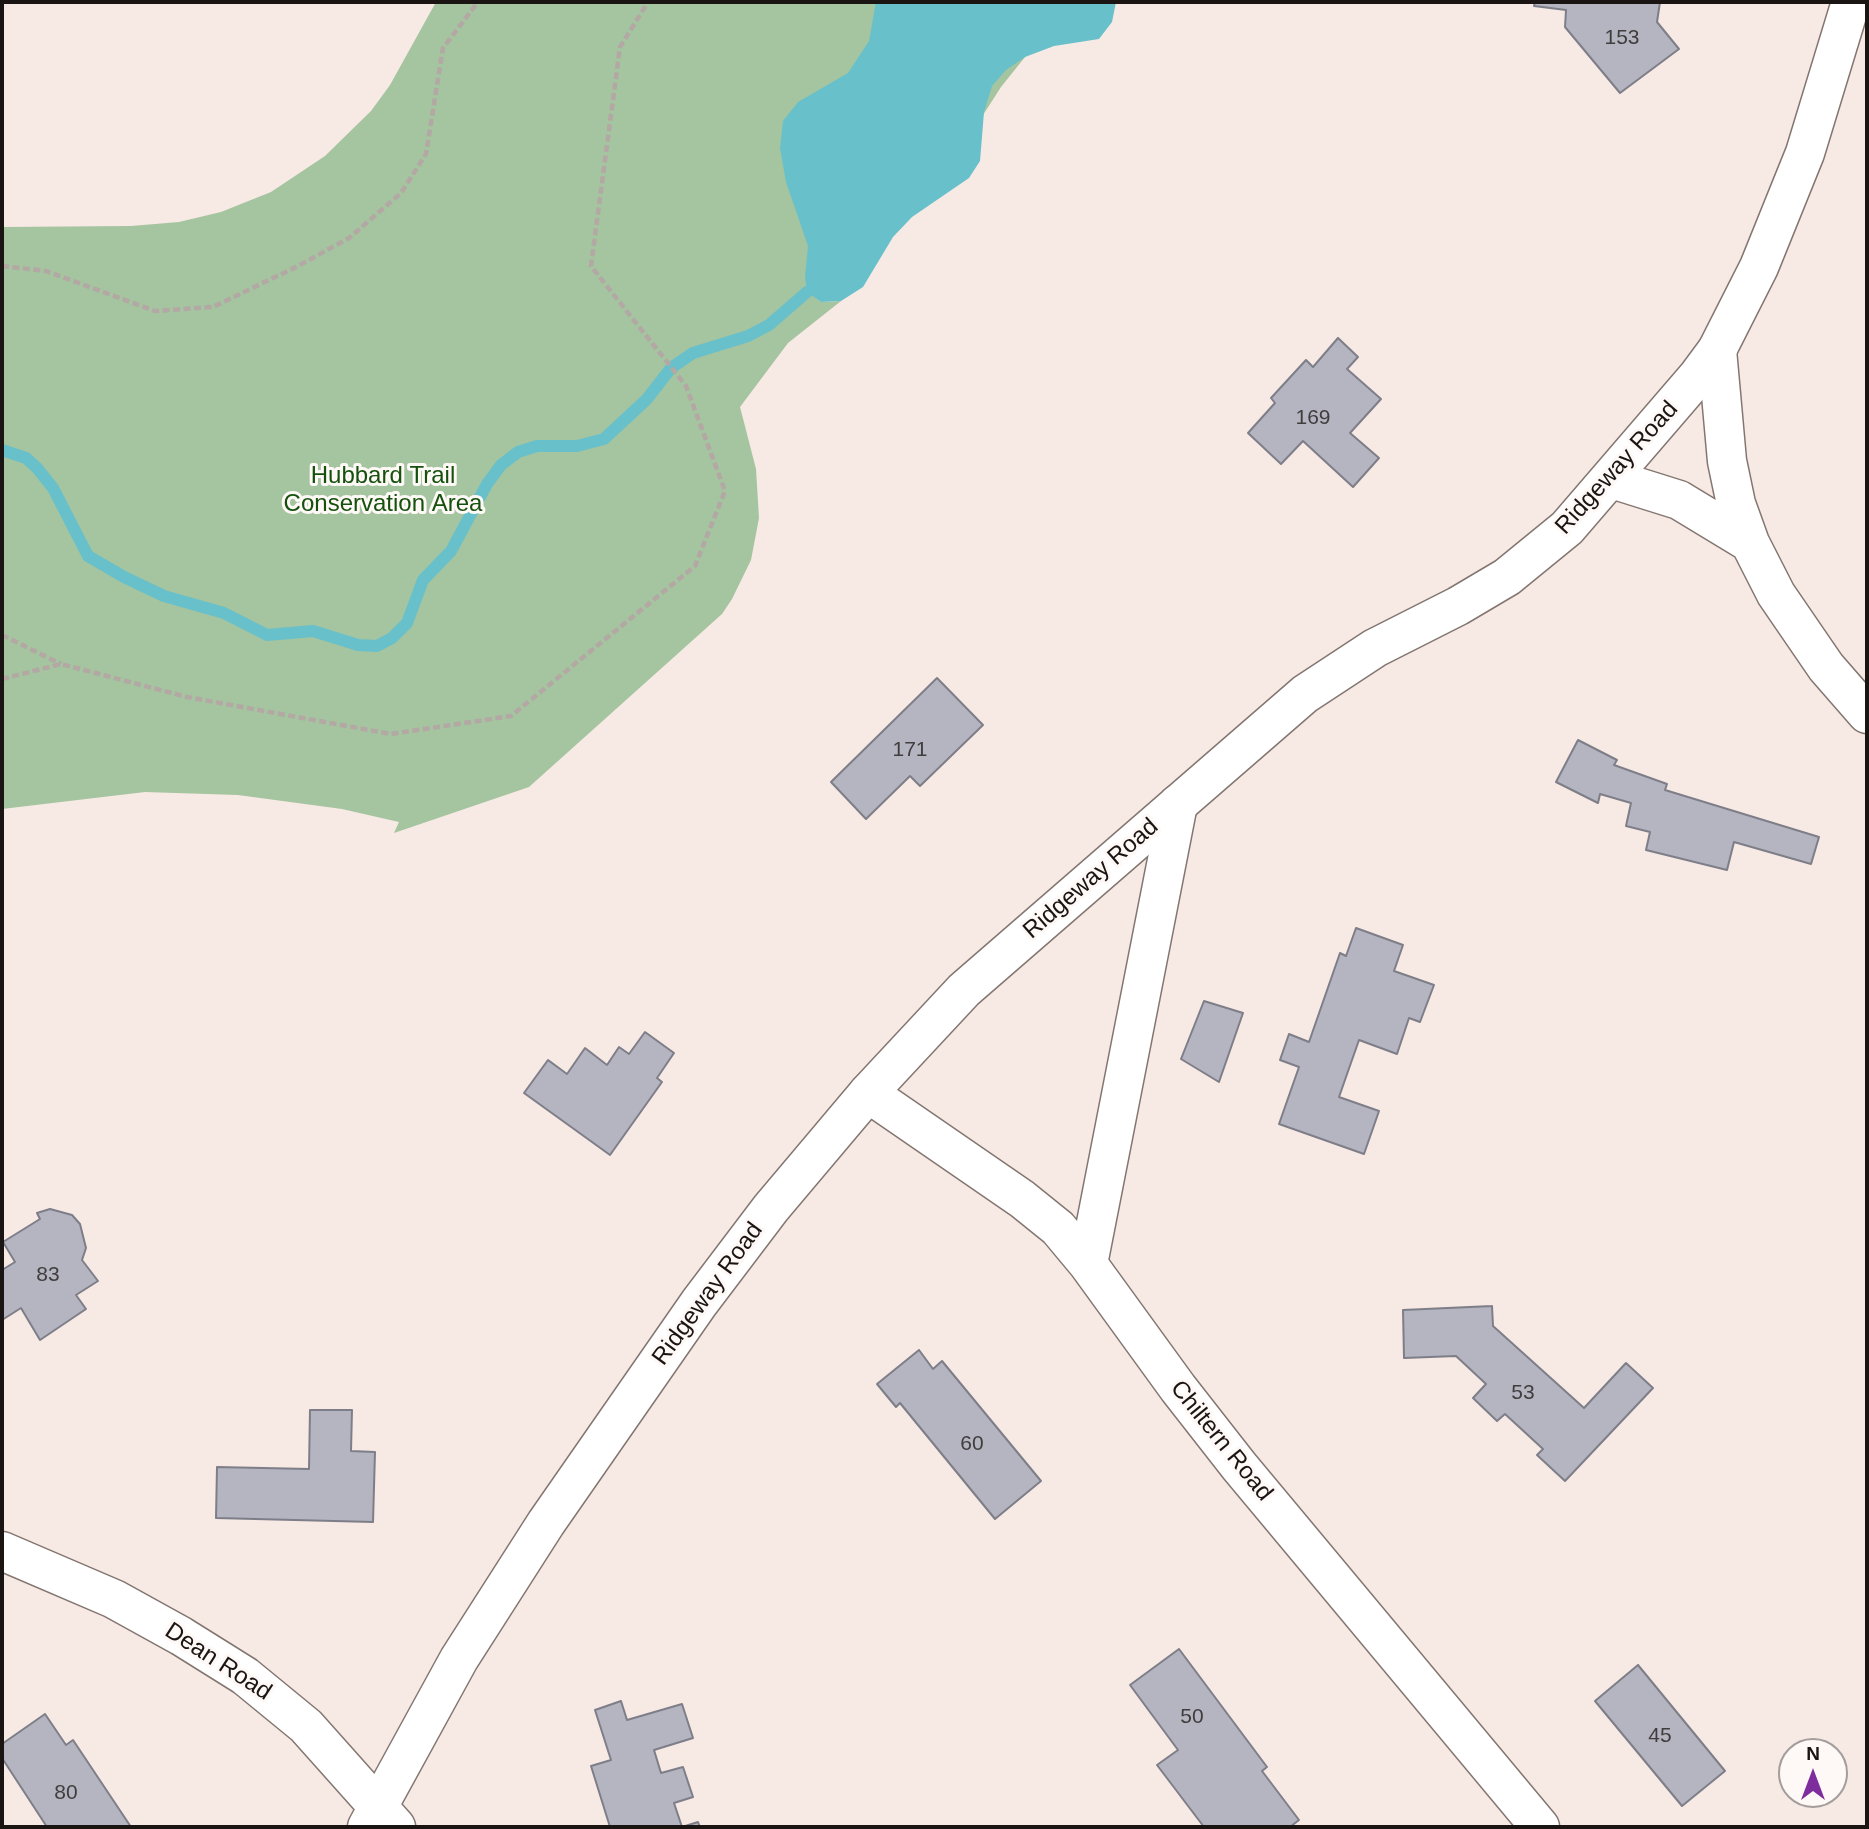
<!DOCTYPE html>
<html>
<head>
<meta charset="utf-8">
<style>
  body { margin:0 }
  #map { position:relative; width:1869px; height:1829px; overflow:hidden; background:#f7e9e3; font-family:Arial,sans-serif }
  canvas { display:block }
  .frame { position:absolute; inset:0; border:4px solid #1a1513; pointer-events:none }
  .north { position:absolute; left:1778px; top:1738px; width:70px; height:70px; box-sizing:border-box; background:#fef8f6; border:2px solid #a39d9b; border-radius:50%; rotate:0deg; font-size:19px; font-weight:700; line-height:28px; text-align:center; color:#1a1513 }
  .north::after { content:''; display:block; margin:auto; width:24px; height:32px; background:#7e2d9d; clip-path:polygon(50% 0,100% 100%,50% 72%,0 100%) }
</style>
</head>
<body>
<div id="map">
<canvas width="1869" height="1829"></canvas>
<div class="frame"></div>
<div class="north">N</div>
</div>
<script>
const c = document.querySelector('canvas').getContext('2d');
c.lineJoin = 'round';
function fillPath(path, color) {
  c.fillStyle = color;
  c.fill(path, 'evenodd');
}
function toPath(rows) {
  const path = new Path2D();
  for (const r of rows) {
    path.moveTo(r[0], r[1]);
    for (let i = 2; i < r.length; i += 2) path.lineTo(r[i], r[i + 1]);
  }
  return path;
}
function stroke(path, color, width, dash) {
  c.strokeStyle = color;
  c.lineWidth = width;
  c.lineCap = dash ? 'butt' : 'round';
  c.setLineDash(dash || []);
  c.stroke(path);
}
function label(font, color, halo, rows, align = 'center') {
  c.font = font + ' Arial,sans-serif';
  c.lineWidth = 6;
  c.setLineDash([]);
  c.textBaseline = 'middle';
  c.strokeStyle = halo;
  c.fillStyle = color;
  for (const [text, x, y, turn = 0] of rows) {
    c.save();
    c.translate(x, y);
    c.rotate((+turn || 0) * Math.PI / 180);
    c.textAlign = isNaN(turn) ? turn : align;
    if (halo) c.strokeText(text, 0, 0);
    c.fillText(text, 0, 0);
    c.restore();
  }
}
fillPath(toPath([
  [436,2,1069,2,1001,87,933,193,812,295,821,302,841,301,788,343,740,407,756,469,759,518,751,560,732,599,722,614,529,787,394,833,399,822,342,809,238,795,145,792,2,809,2,227,131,226,179,222,221,212,271,192,325,156,371,111,390,85]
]), '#a5c4a0');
fillPath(toPath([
  [876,2,1116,2,1112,22,1099,39,1054,46,1025,57,1006,70,992,86,984,112,980,161,969,178,912,217,893,237,863,287,841,301,821,302,807,292,805,277,808,246,786,182,780,148,783,121,798,102,848,73,869,41]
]), '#68c0cb');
stroke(toPath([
  [2,450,26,458,37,468,53,488,88,556,124,577,164,596,224,613,267,635,313,631,358,645,377,646,392,638,407,623,423,580,451,551,487,484,501,465,518,452,537,446,577,446,604,439,647,399,671,368,693,353,748,336,769,325,807,292]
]), '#68c0cb', 12);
const building = toPath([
  [1535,2,1660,2,1657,22,1679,49,1620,93,1565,27,1566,10,1534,6,1535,2],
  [1338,338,1358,357,1347,369,1381,399,1350,433,1379,458,1353,487,1303,441,1281,464,1248,433,1275,403,1271,398,1306,360,1313,367,1338,338],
  [937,678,983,725,920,786,910,776,866,819,831,782,937,678],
  [1578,740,1617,760,1614,765,1667,784,1665,790,1819,837,1811,864,1734,842,1727,870,1646,850,1650,832,1626,826,1631,803,1600,794,1598,803,1556,782,1578,740],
  [1356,928,1403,945,1394,971,1434,985,1420,1022,1409,1018,1397,1054,1359,1040,1339,1097,1379,1111,1364,1154,1279,1124,1299,1067,1280,1060,1289,1034,1309,1042,1340,953,1346,956,1356,928],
  [1204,1001,1243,1013,1219,1082,1181,1059,1204,1001],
  [645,1032,674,1053,657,1078,662,1082,610,1155,524,1093,548,1060,567,1074,585,1048,607,1065,619,1047,629,1054,645,1032],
  [50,1209,72,1215,80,1224,86,1248,82,1260,98,1281,76,1295,86,1309,40,1340,21,1308,2,1320,2,1270,15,1262,3,1242,40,1219,37,1213,50,1209],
  [1492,1306,1493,1326,1584,1408,1626,1363,1653,1388,1565,1481,1537,1455,1543,1449,1505,1414,1497,1421,1473,1398,1486,1384,1456,1356,1404,1358,1403,1310,1492,1306],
  [919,1350,933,1369,942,1361,1041,1481,995,1519,900,1403,896,1407,877,1384,919,1350],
  [310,1410,352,1410,351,1451,375,1452,373,1522,216,1518,217,1467,309,1469,310,1410],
  [1179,1649,1267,1767,1262,1771,1299,1820,1290,1827,1204,1827,1157,1765,1178,1750,1130,1685,1179,1649],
  [1638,1665,1725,1771,1682,1806,1595,1701,1638,1665],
  [621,1701,627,1720,682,1704,693,1738,654,1750,661,1773,683,1767,693,1797,674,1803,682,1827,698,1822,700,1827,610,1827,591,1766,611,1760,595,1710,621,1701],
  [45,1714,66,1745,73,1740,131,1827,47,1827,2,1758,2,1744,45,1714]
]);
fillPath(building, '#b5b5c1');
stroke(building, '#7e7e89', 2);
const minor = toPath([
  [1717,350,1727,461,1736,504,1750,543,1776,594,1826,667,1867,714],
  [1612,479,1679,500,1750,543],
  [868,1093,1022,1199,1058,1228,1088,1264,1178,1388,1239,1466,1540,1827],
  [1088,1264,1178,804],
  [2,1551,114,1599,181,1636,245,1676,306,1726,396,1827]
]);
const tertiary = toPath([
  [367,1827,459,1659,546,1523,699,1303,771,1208,868,1093,964,990,1305,694,1375,648,1458,606,1507,577,1567,528,1697,377,1717,350,1759,267,1805,153,1851,2]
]);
stroke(minor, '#837671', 41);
stroke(tertiary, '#837671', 41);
stroke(toPath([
  [2,266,46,271,155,311,213,307,298,266,349,238,401,193,426,154,443,48,478,2],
  [2,635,61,664],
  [2,679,61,664,187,697,391,734,511,716,695,566,725,491,686,386,591,266,620,47,648,2]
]), '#b3a8a3', 4.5, [7, 3.5]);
stroke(minor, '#fff', 38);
stroke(tertiary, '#fff', 38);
label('21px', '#413d3e', null, [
  ["153",1622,38],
  ["169",1313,418],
  ["171",910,750],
  ["83",48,1275],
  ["53",1523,1393],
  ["60",972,1444],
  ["50",1192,1717],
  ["45",1660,1736],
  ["80",66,1793]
]);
label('24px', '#1a1513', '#fef8f6', [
  ["Ridgeway Road",1617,468,-48],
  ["Ridgeway Road",1091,879,-41],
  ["Ridgeway Road",708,1294,-54],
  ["Chiltern Road",1221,1441,51],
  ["Dean Road",218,1662,33]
]);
label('24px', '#14510c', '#fef8f6', [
  ["Hubbard Trail",383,476],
  ["Conservation Area",383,504]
]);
</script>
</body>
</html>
